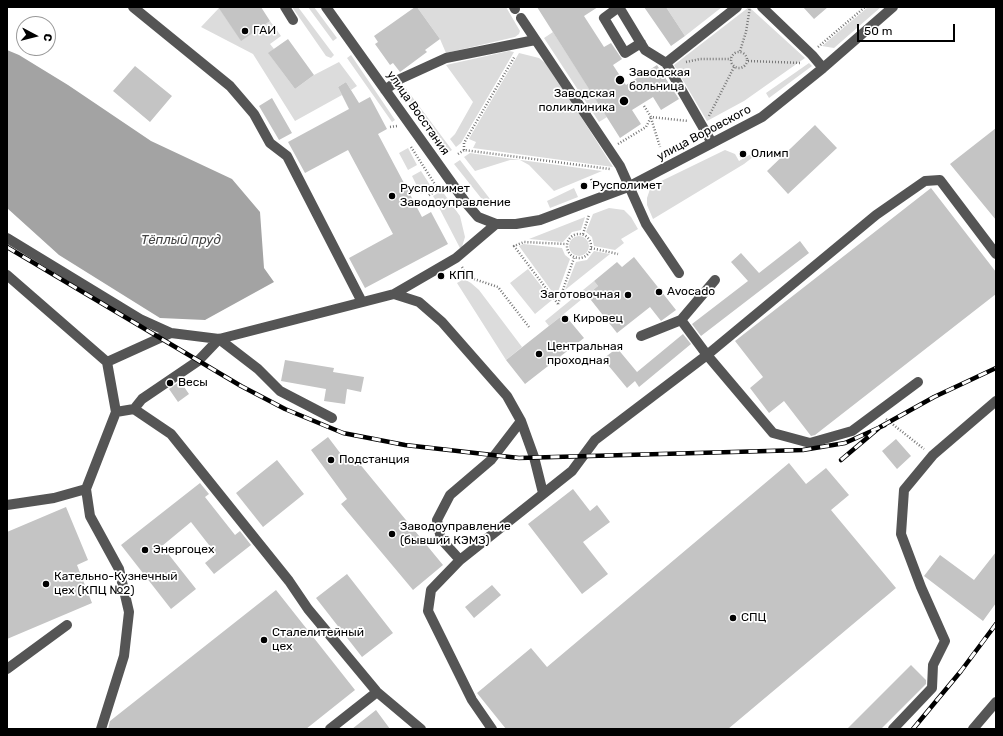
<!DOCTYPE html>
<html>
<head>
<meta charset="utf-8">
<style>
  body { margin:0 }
  #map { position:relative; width:1003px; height:736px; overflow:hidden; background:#fff; font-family:Rubik,sans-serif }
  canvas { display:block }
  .frame { position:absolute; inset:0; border:8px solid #000; pointer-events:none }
  .north { position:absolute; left:16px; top:16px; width:40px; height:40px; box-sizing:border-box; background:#fff; border:1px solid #999; border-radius:50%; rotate:97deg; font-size:11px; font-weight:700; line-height:16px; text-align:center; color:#000 }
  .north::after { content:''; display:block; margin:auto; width:14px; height:18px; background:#000; clip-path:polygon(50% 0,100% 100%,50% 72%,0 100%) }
  .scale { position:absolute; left:857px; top:24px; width:98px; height:18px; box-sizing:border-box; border:2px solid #000; border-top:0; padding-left:5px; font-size:12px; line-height:14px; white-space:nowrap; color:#000; -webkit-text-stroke:3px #fff; paint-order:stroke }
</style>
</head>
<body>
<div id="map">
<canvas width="1003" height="736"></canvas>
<div class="frame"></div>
<div class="north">С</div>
<div class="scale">50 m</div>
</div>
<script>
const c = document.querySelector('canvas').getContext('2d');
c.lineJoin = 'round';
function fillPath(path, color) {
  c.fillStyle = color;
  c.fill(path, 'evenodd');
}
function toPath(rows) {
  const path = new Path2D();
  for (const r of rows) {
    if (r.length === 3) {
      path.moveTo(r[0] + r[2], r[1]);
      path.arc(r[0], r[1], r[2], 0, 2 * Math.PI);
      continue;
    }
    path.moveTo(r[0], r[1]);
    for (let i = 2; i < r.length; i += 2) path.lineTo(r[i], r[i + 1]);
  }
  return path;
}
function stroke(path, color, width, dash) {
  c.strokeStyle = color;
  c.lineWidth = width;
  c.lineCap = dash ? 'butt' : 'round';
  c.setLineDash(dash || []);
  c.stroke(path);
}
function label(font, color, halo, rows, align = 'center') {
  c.font = font + ' Rubik,sans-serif';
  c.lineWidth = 3.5;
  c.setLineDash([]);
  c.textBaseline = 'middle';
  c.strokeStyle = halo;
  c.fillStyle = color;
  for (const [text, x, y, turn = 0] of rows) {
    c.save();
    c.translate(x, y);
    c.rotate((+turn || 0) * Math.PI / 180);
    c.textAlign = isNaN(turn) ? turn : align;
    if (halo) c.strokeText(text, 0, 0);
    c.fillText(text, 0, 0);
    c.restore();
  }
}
fillPath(toPath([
  [292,7,298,7,334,55,331,58,326,56],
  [308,7,314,7,337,38,333,41],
  [417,7,506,7,520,31,519,34,515,37,446,53,440,39],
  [666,7,722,7,685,36],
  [749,7,805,58,744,101,707,121,674,65],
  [868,7,881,7,834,48,822,46],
  [219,8,241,40,270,21,281,36,270,44,274,49,269,54,295,89,314,75,339,62,357,86,351,90,346,82,338,87,342,95,295,121,253,54,201,27],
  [553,32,607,117,599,122,544,38],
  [509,51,514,52,461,143,456,147,450,139,455,134,473,102,446,65],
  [519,53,539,58,548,65,613,167,473,148,476,142,469,139,470,137],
  [351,55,395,120,392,122,347,58],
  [809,63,812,66,769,98,766,93],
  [404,86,452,150,447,153,400,89],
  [408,148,417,165,408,170,399,153],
  [725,150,735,154,739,161,751,154,753,157,744,164,653,219,647,205,647,198,651,186],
  [470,153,476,154,602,171,554,191,529,165,520,160,510,160,475,171,464,157],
  [460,160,490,199,485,203,454,164],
  [421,171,432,188,421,194,412,176],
  [574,188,578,197,550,208,547,201],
  [442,191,460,216,465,237,461,250,433,196],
  [609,208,624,210,631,217,638,229,621,239,624,243,615,250,594,246,592,237,586,232,593,214],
  [585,217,581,230,572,232,563,242,529,239],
  [579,246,10],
  [523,244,562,248,565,255,570,259,556,297,519,246],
  [594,251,610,254,565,290,576,262,587,260],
  [528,269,552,300,535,314,510,283],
  [464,279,471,283,479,290,522,347,506,360,457,283],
  [594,281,598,286,549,326,545,321]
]), '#dcdcdc');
fillPath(toPath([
  [7,50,19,55,68,85,151,141,232,179,260,212,264,268,274,282,205,320,160,318,59,255,7,208]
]), '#a3a3a3');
fillPath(toPath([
  [218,7,261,7,270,21,241,41],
  [415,7,417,7,440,39,425,50,427,52,400,72,393,63,390,65,375,44,378,42,374,36],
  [537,7,598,7,584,16,604,47,611,43,622,59,613,65,626,85,657,65,679,99,661,110,653,97,632,110,641,124,620,138],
  [644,7,666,7,685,36,671,46],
  [803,7,828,7,814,19],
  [288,39,314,75,295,89,268,53],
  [135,66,172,96,150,122,113,91],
  [346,82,359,103,370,97,387,129,378,134,422,217,431,212,448,244,365,288,349,258,393,234,348,150,305,173,288,142,349,109,338,87],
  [272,98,292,133,279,140,259,106],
  [815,125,837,148,788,194,767,171],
  [996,128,996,220,950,164],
  [931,188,996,272,996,294,815,435,811,436,784,401,769,413,750,388,763,377,735,341],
  [800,241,809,253,701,336,692,324,748,281,731,262,741,253,759,273],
  [634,257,676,310,661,321,650,307,617,333,587,295,598,286,594,281,617,262,622,267],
  [564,314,584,338,525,384,506,360],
  [683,334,691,344,639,387,635,381,627,388,603,359,617,348,637,372],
  [285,360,334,368,333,372,364,377,361,392,347,389,345,404,324,401,326,389,281,381],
  [180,381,189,394,178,402,169,389],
  [328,437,347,462,354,457,443,565,413,590,341,504,347,499,311,450],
  [896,439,911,456,897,469,882,451],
  [277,460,304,494,263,527,236,493],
  [789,463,806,484,826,468,849,495,831,510,896,588,728,729,506,729,477,693,531,648,547,667],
  [200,483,209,494,205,497,235,535,240,531,251,545,214,574,205,563,216,554,191,522,162,546,196,589,171,609,121,545],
  [573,489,590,511,597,505,610,522,583,542,608,574,582,594,528,524],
  [66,507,88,560,77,565,92,603,7,639,7,532],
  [996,552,996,603,983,621,924,576,940,555,974,580],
  [347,574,393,633,362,657,316,598],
  [492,585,501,595,474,618,465,607],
  [276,590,355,690,306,729,108,729,110,721],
  [911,665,926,680,926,684,881,729,847,729],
  [376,710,390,729,352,729]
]), '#c4c4c4');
stroke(toPath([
  [818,47,865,7],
  [740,51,746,32,750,7],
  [739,60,8],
  [748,61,802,63],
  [686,62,700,59,731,59],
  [644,106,651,117,688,121],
  [709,116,734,67],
  [651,118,660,147],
  [390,127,397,126],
  [618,144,646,127,651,117],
  [411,147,438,189,428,196],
  [464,150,464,143,515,56],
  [458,154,464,150,610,169],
  [591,179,594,187],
  [579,246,12],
  [583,234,589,215],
  [591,248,618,254],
  [462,267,468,277,498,287,529,327],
  [558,304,514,246,524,242,566,244],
  [558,304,574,258],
  [886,419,924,449]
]), '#777', 2.5, [1, 2]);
stroke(toPath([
  [133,7,230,86,254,114,270,143,287,156,362,302],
  [285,7,293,20],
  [326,7,466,203,478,217,496,224,516,224,540,220,628,187,762,117,823,68,893,7],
  [514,7,515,9],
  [619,7,604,18,625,53,641,43],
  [619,7,645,50,666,63],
  [762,7,812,55,823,68],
  [521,18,620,166,646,224,679,273],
  [385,90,400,79,446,58,535,40],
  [712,143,666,63,737,7],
  [7,238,140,319,171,333],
  [7,275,107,362,171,333,219,339,394,294,456,258,496,224],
  [394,294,419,302,442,322,507,396,521,421,534,457,543,493],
  [681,320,707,355,773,433,810,443,852,431,918,382],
  [641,336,681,320,715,280],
  [107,362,116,412],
  [134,409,171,434,289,581,308,609,377,692,421,729],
  [86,489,90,516,119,569,129,612,124,656,101,729],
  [7,505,54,498,86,489,116,412,134,409,142,399,198,361,219,339,258,369,280,391,332,418],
  [460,560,441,539,437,520,450,495,491,460,521,421],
  [7,669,67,625],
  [330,729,377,692],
  [492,729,472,700,428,611,431,590,460,560,572,471,595,440,707,355,876,215,925,181,940,180,996,254],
  [893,729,932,688,933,665,945,641,921,587,901,534,904,490,933,455,996,401],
  [973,729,996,702]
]), '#555', 10);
const rail = toPath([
  [7,247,241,386,285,409,343,433,405,445,519,458,803,450,845,443,885,425],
  [841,460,880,427,934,397,996,368],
  [913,729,961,671,996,624]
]);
stroke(rail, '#000', 4.5);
stroke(rail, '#fff', 3, [9]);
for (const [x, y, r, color] of [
  [245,31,4,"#000"],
  [620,80,5,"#000"],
  [624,101,5,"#000"],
  [743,154,4,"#000"],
  [584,186,4,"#000"],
  [392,196,4,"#000"],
  [441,276,4,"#000"],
  [659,292,4,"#000"],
  [628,295,4,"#000"],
  [565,319,4,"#000"],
  [539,354,4,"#000"],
  [170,383,4,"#000"],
  [331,460,4,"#000"],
  [392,534,4,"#000"],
  [145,550,4,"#000"],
  [46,584,4,"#000"],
  [733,618,4,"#000"],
  [264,640,4,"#000"]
]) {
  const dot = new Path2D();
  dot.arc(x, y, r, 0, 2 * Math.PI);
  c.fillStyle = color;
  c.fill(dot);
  stroke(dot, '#fff', 1.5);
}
label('12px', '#000', '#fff', [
  ["ГАИ",253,31],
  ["Заводская",629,73],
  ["больница",629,87],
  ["Заводская",615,94,"right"],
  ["поликлиника",615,108,"right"],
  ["Олимп",751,154],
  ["Русполимет",592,186],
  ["Русполимет",400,189],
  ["Заводоуправление",400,203],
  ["КПП",449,276],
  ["Avocado",667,292],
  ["Заготовочная",620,295,"right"],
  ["Кировец",573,319],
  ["Центральная",547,347],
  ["проходная",547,361],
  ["Весы",178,383],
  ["Подстанция",339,460],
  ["Заводоуправление",400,527],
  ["(бывший КЭМЗ)",400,541],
  ["Энергоцех",153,550],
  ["Кательно-Кузнечный",54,577],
  ["цех (КПЦ №2)",54,591],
  ["СПЦ",741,618],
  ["Сталелитейный",272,633],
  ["цех",272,647]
], 'left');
label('12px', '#000', '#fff', [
  ["улица Восстания",418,113,55],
  ["улица Воровского",704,133,-28]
]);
label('italic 13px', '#444', '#fff', [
  ["Тёплый пруд",181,240]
]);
</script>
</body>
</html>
